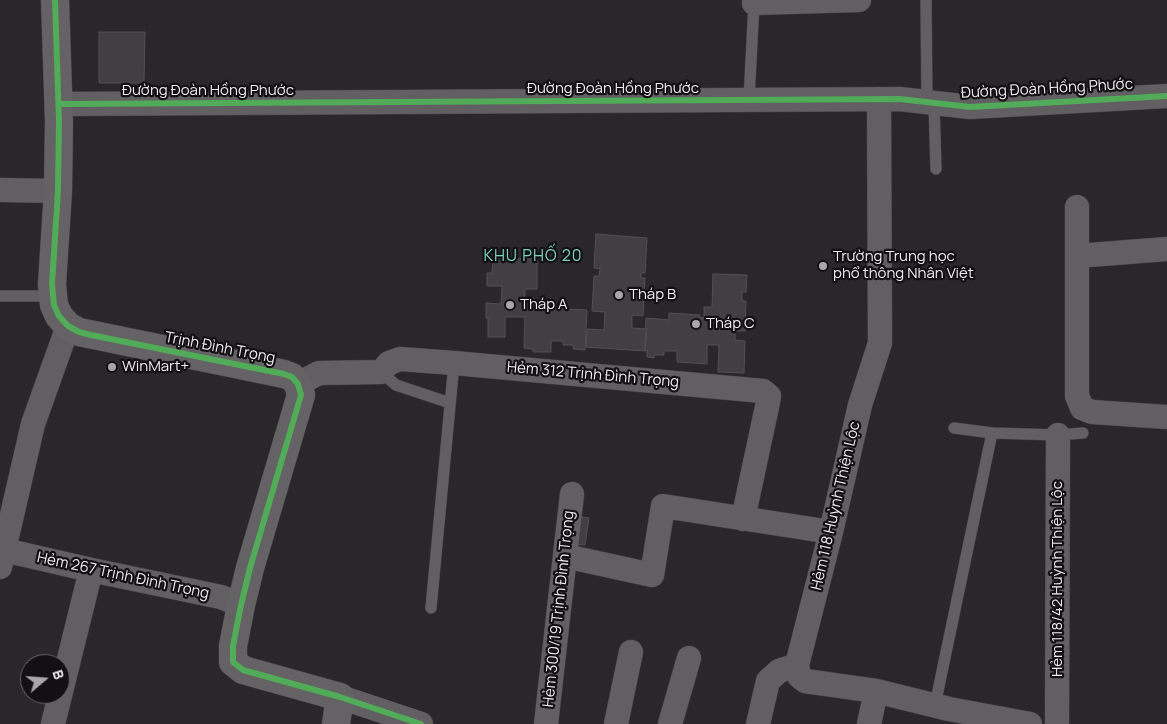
<!DOCTYPE html>
<html>
<head>
<meta charset="utf-8">
<style>
  body { margin:0 }
  #map { position:relative; width:1167px; height:724px; overflow:hidden; background:#2a272b; font-family:Manrope,sans-serif }
  canvas { display:block }
  .north { position:absolute; left:20px; top:654px; width:50px; height:50px; box-sizing:border-box; background:#121012; border:1px solid #6a676a; border-radius:50%; rotate:72deg; font-size:14px; font-weight:700; line-height:20px; text-align:center; color:#eeeaee }
  .north::after { content:''; display:block; margin:auto; width:18px; height:22px; background:#a9a6aa; clip-path:polygon(50% 0,100% 100%,50% 72%,0 100%) }
</style>
</head>
<body>
<div id="map">
<canvas width="1167" height="724"></canvas>
<div class="north">B</div>
</div>
<script>
const c = document.querySelector('canvas').getContext('2d');
c.lineJoin = 'round';
function fillPath(path, color) {
  c.fillStyle = color;
  c.fill(path, 'evenodd');
}
function toPath(rows) {
  const path = new Path2D();
  for (const r of rows) {
    path.moveTo(r[0], r[1]);
    for (let i = 2; i < r.length; i += 2) path.lineTo(r[i], r[i + 1]);
  }
  return path;
}
function stroke(path, color, width, dash) {
  c.strokeStyle = color;
  c.lineWidth = width;
  c.lineCap = dash ? 'butt' : 'round';
  c.setLineDash(dash || []);
  c.stroke(path);
}
function label(font, color, halo, rows, align = 'center') {
  c.font = font + ' Manrope,sans-serif';
  c.lineWidth = 4.5;
  c.setLineDash([]);
  c.textBaseline = 'middle';
  c.strokeStyle = halo;
  c.fillStyle = color;
  for (const [text, x, y, turn = 0] of rows) {
    c.save();
    c.translate(x, y);
    c.rotate((+turn || 0) * Math.PI / 180);
    c.textAlign = isNaN(turn) ? turn : align;
    if (halo) c.strokeText(text, 0, 0);
    c.fillText(text, 0, 0);
    c.restore();
  }
}
const building = toPath([
  [99,32,145,32,144,83,99,83,99,32],
  [596,234,647,238,645,273,641,273,641,278,645,278,643,316,632,315,632,328,647,329,645,351,586,347,587,329,604,330,605,312,592,311,594,276,599,276,600,269,594,268,596,234],
  [493,258,537,259,537,289,525,289,525,298,534,298,534,306,567,306,567,309,587,310,585,350,573,349,573,345,563,345,563,341,551,341,551,352,533,352,533,349,524,348,525,317,505,317,505,337,488,337,488,318,486,318,486,303,501,304,502,286,487,286,487,273,492,273,493,258],
  [713,274,747,275,746,292,742,292,742,301,746,301,745,331,735,331,735,340,745,341,744,373,718,372,719,345,707,345,707,364,677,362,677,351,664,351,664,355,654,355,654,358,647,357,647,350,645,351,646,318,669,320,669,313,700,315,699,317,704,318,704,307,712,307,713,274],
  [578,516,589,518,585,545,574,544,578,516]
]);
fillPath(building, '#413f42');
stroke(building, '#525053', 1);
const lane = toPath([
  [926,0,927,102],
  [749,100,754,3],
  [934,103,936,169],
  [0,296,52,296],
  [381,372,396,385,450,403],
  [954,428,992,433,1058,435,1083,433],
  [431,608,454,363],
  [935,705,992,433]
]);
const street = toPath([
  [754,3,859,0],
  [879,99,880,343,860,405,831,532,797,665,799,676,805,681,876,691,949,709,1030,724],
  [59,104,900,99,970,107,1167,96],
  [0,190,58,191],
  [1077,207,1077,256,1167,249],
  [1077,256,1077,396,1082,408,1092,412,1167,417],
  [298,384,319,373,381,372,389,363,400,359,454,363,763,391,769,396,768,402,743,519],
  [4,550,91,570,221,597,241,605],
  [565,556,652,575,663,506,831,532],
  [0,567,33,424,68,326],
  [340,697,421,724],
  [53,724,91,570],
  [546,724,572,494],
  [616,724,631,652],
  [670,724,689,658],
  [758,724,768,681,779,671,797,665],
  [869,724,876,691],
  [1057,724,1058,435]
]);
const secondary = toPath([
  [55,0,59,121,58,191,52,284,54,305,59,316,68,326,79,332,284,374,292,377,298,384,301,395,250,568,241,605,233,646,233,662,243,670,340,697,336,724]
]);
stroke(lane, '#454345', 12);
stroke(street, '#454345', 25);
stroke(secondary, '#454345', 29);
stroke(lane, '#615f61', 11);
stroke(street, '#615f61', 24);
stroke(secondary, '#646264', 28);
stroke(toPath([
  [55,0,59,121,58,191,52,284,54,305,59,316,68,326,79,332,91,335,284,374,292,377,298,384,301,395,250,568,241,605,233,646,233,662,243,670,340,697,421,724],
  [59,104,900,99,970,107,1167,96]
]), '#51ab58', 6);
for (const [x, y, r, color] of [
  [823,266,5,"#a9a6aa"],
  [619,295,5,"#a9a6aa"],
  [510,305,5,"#a9a6aa"],
  [696,324,5,"#a9a6aa"],
  [112,367,5,"#a9a6aa"]
]) {
  const dot = new Path2D();
  dot.arc(x, y, r, 0, 2 * Math.PI);
  c.fillStyle = color;
  c.fill(dot);
  stroke(dot, '#121012', 2);
}
label('15px', '#eeeaee', '#121012', [
  ["Đường Đoàn Hồng Phước",613,89],
  ["Đường Đoàn Hồng Phước",1047,89,-3],
  ["Đường Đoàn Hồng Phước",208,91],
  ["Trịnh Đình Trọng",220,348,11],
  ["Hẻm 312 Trịnh Đình Trọng",593,375,5],
  ["Hẻm 118 Huỳnh Thiện Lộc",836,506,-77],
  ["Hẻm 267 Trịnh Đình Trọng",123,576,12],
  ["Hẻm 118/42 Huỳnh Thiện Lộc",1058,579,-90],
  ["Hẻm 300/19 Trịnh Đình Trọng",559,609,-84]
]);
label('15px', '#eeeaee', '#121012', [
  ["Trường Trung học",833,257],
  ["phổ thông Nhân Việt",833,274],
  ["Tháp B",629,295],
  ["Tháp A",520,305],
  ["Tháp C",706,324],
  ["WinMart+",122,367]
], 'left');
c.letterSpacing = '1px';
label('16px', '#77d5b7', '#121012', [
  ["KHU PHỐ 20",533,257]
]);
c.letterSpacing = '0px';
</script>
</body>
</html>
